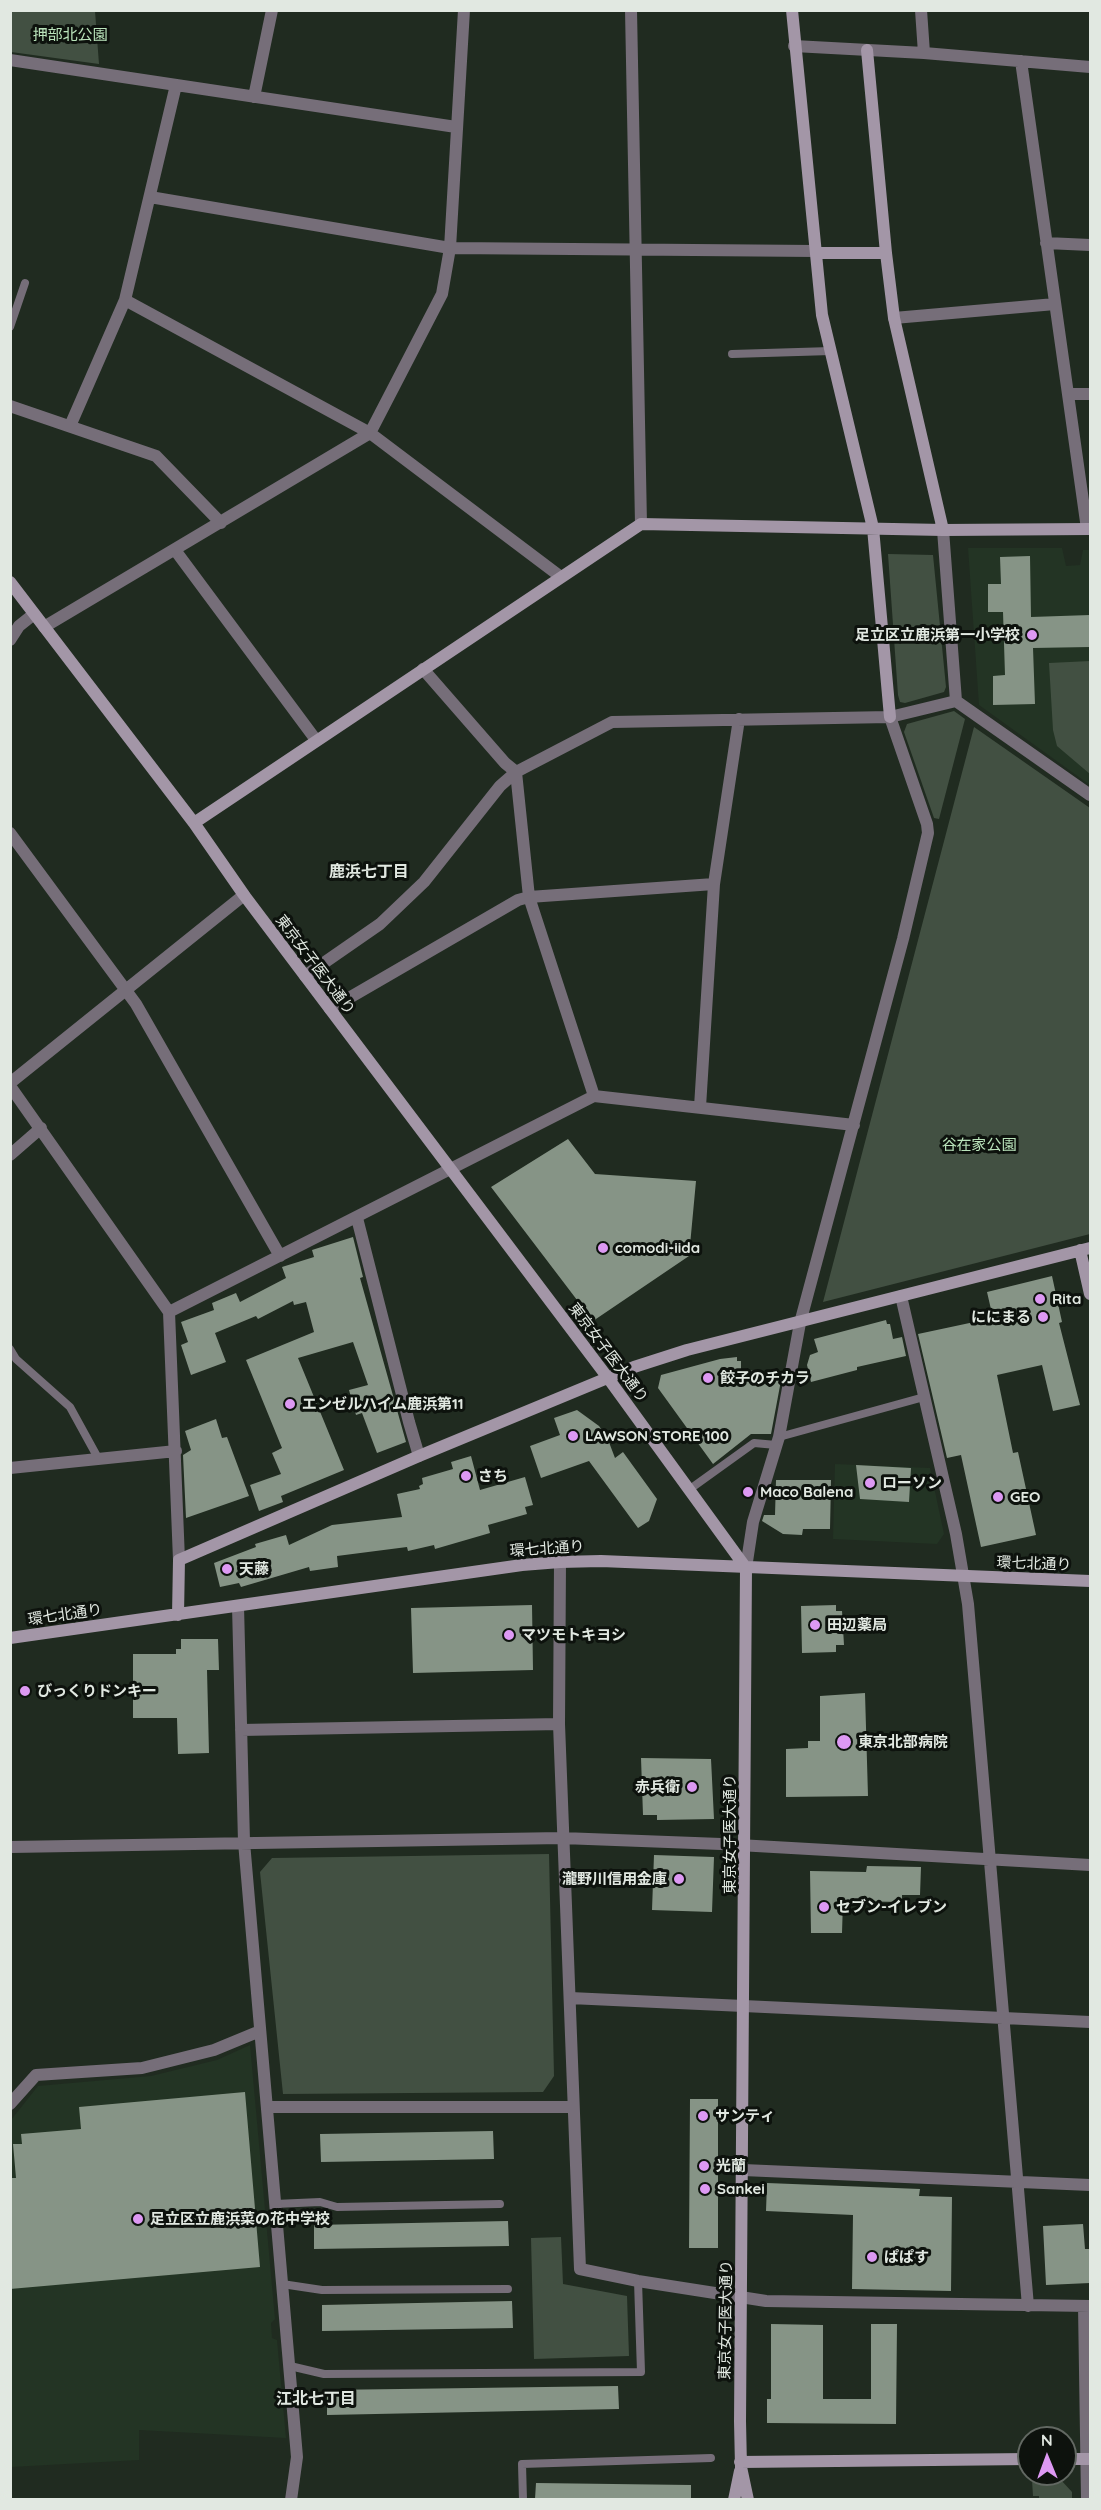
<!DOCTYPE html>
<html>
<head>
<meta charset="utf-8">
<style>
  body { margin:0 }
  #map { position:relative; width:1101px; height:2510px; overflow:hidden; background:#202b20; font-family:Quicksand,sans-serif }
  canvas { display:block }
  .frame { position:absolute; inset:0; border:12px solid #e1e8e1; pointer-events:none }
  .north { position:absolute; left:1017px; top:2426px; width:60px; height:60px; box-sizing:border-box; background:#0d120d; border:2px solid #626862; border-radius:50%; rotate:359deg; font-size:16px; font-weight:700; line-height:24px; text-align:center; color:#e1e8e1 }
  .north::after { content:''; display:block; margin:auto; width:21px; height:27px; background:#dd99f3; clip-path:polygon(50% 0,100% 100%,50% 72%,0 100%) }
</style>
</head>
<body>
<div id="map">
<canvas width="1101" height="2510"></canvas>
<div class="frame"></div>
<div class="north">N</div>
</div>
<script>
const c = document.querySelector('canvas').getContext('2d');
c.lineJoin = 'round';
function fillPath(path, color) {
  c.fillStyle = color;
  c.fill(path, 'evenodd');
}
function toPath(rows) {
  const path = new Path2D();
  for (const r of rows) {
    path.moveTo(r[0], r[1]);
    for (let i = 2; i < r.length; i += 2) path.lineTo(r[i], r[i + 1]);
  }
  return path;
}
function stroke(path, color, width, dash) {
  c.strokeStyle = color;
  c.lineWidth = width;
  c.lineCap = dash ? 'butt' : 'round';
  c.setLineDash(dash || []);
  c.stroke(path);
}
function label(font, color, halo, rows, align = 'center') {
  c.font = font + ' Quicksand,"Noto Sans JP",sans-serif';
  c.lineWidth = 6;
  c.setLineDash([]);
  c.textBaseline = 'middle';
  c.strokeStyle = halo;
  c.fillStyle = color;
  for (const [text, x, y, turn = 0] of rows) {
    c.save();
    c.translate(x, y);
    c.rotate((+turn || 0) * Math.PI / 180);
    c.textAlign = isNaN(turn) ? turn : align;
    if (halo) c.strokeText(text, 0, 0);
    c.fillText(text, 0, 0);
    c.restore();
  }
}
fillPath(toPath([
  [968,548,1062,548,1066,566,1080,565,1083,550,1090,550,1090,785,979,705],
  [835,1464,930,1468,944,1534,937,1544,833,1539],
  [250,2045,275,2319,271,2323,272,2338,277,2340,286,2438,139,2430,139,2460,11,2467,11,2120,38,2086,151,2076,217,2060]
]), '#233424');
fillPath(toPath([
  [11,10,95,11,99,64,11,52],
  [888,554,933,555,946,687,944,692,905,703,900,702,898,695],
  [1090,661,1090,774,1057,746,1053,730,1049,663],
  [954,711,965,719,939,819,934,818,904,732,907,724],
  [974,727,1090,808,1090,1234,823,1302],
  [549,1854,554,2076,543,2092,283,2094,260,1872,272,1858],
  [561,2237,563,2284,627,2296,629,2356,534,2359,531,2238],
  [1032,2480,1061,2480,1072,2492,1072,2499,1039,2499,1039,2496,1033,2496]
]), '#425042');
fillPath(toPath([
  [1030,556,1031,617,1090,615,1090,647,1033,648,1035,704,993,705,993,676,1005,675,1003,612,988,612,988,584,1001,584,1000,557],
  [568,1139,595,1174,696,1181,689,1256,593,1321,491,1187],
  [353,1237,363,1277,360,1278,406,1442,377,1453,362,1413,356,1415,349,1390,368,1385,353,1342,298,1358,344,1470,281,1496,283,1502,259,1511,250,1485,281,1474,272,1453,282,1448,246,1360,314,1332,306,1302,294,1305,293,1301,258,1319,256,1316,215,1333,226,1362,191,1375,181,1345,188,1342,181,1322,214,1310,212,1303,236,1293,240,1302,286,1278,282,1267,314,1257,312,1250],
  [1052,1276,1062,1322,1059,1323,1080,1405,1053,1411,1042,1365,997,1375,1013,1453,1018,1452,1036,1535,981,1547,961,1455,947,1458,918,1334,993,1318,987,1292],
  [886,1320,887,1324,890,1324,893,1339,902,1337,906,1356,857,1367,857,1370,811,1382,807,1365,810,1355,818,1352,814,1339],
  [737,1357,737,1361,741,1361,741,1369,782,1375,771,1434,751,1434,713,1464,658,1388,661,1375,720,1359],
  [577,1410,599,1426,607,1437,615,1458,623,1452,657,1499,649,1521,638,1528,589,1461,541,1478,530,1446,560,1435,554,1418],
  [216,1419,222,1438,227,1437,249,1496,186,1518,183,1455,191,1450,185,1431],
  [471,1456,480,1490,525,1477,533,1505,525,1507,527,1514,488,1525,490,1533,435,1549,434,1545,408,1551,407,1547,337,1556,338,1567,310,1571,309,1567,241,1587,239,1583,220,1587,214,1563,256,1547,255,1544,286,1535,289,1545,332,1525,402,1517,397,1494,420,1489,419,1486,423,1484,422,1478,453,1469,451,1462],
  [856,1465,911,1468,909,1502,860,1499],
  [776,1480,831,1480,830,1529,803,1529,802,1535,783,1534,762,1521,764,1515,775,1515],
  [532,1605,533,1670,413,1673,411,1608],
  [836,1605,836,1611,842,1611,844,1645,836,1645,836,1652,802,1653,801,1606],
  [181,1639,218,1639,219,1670,207,1670,209,1753,178,1754,177,1718,133,1718,133,1654,176,1654,176,1649,181,1649],
  [865,1693,868,1796,786,1797,786,1749,808,1748,808,1741,820,1741,820,1696],
  [641,1758,711,1759,714,1819,657,1820,657,1815,643,1815],
  [654,1855,714,1857,712,1912,652,1910],
  [867,1866,921,1867,920,1895,902,1895,902,1902,843,1901,842,1933,811,1933,810,1871,866,1872],
  [245,2092,260,2267,10,2289,10,2178,16,2178,13,2144,22,2144,21,2134,81,2129,79,2107],
  [690,2099,718,2099,718,2248,689,2248],
  [493,2131,494,2159,321,2162,320,2134],
  [767,2183,920,2189,919,2196,952,2197,951,2291,852,2289,853,2215,766,2211],
  [508,2221,509,2246,314,2249,314,2225],
  [1083,2224,1085,2249,1090,2249,1090,2283,1046,2285,1043,2226],
  [512,2301,513,2328,322,2331,322,2305],
  [771,2324,823,2325,823,2399,871,2399,871,2324,897,2324,896,2424,767,2423,767,2399,771,2399],
  [618,2386,619,2409,327,2415,327,2390],
  [536,2483,691,2485,691,2499,535,2499]
]), '#869486');
stroke(toPath([
  [10,327,25,283],
  [732,354,831,351],
  [10,1349,16,1359,70,1407,98,1458],
  [779,1437,924,1397],
  [690,1489,754,1443,776,1445],
  [275,2204,320,2202,337,2207,500,2204],
  [282,2284,322,2290,508,2289],
  [290,2366,324,2374,641,2372,638,2281],
  [523,2500,522,2464,711,2458]
]), '#766e79', 8);
stroke(toPath([
  [631,10,641,524],
  [921,10,924,53],
  [794,46,924,53,1090,67],
  [10,60,456,127],
  [1021,61,1087,529],
  [254,97,272,10],
  [150,197,450,248,816,251],
  [1046,243,1090,245],
  [125,300,370,433,561,577],
  [894,318,1055,304],
  [1069,394,1090,394],
  [10,406,156,456,221,523],
  [70,426,125,300,176,85],
  [943,530,956,701,1090,795],
  [175,550,316,740],
  [44,627,370,433,442,294,450,248,464,10],
  [10,640,19,626,34,614],
  [10,833,136,1004,280,1256],
  [305,976,380,924,424,882,500,786,516,772,612,722,890,717,956,701],
  [330,1009,518,900,529,897,714,884],
  [10,1083,244,895],
  [10,1086,169,1312,179,1560],
  [594,1096,854,1125],
  [700,1107,714,884,739,719],
  [10,1155,41,1128],
  [357,1218,409,1422,419,1456],
  [901,1296,956,1534,968,1604,1028,2306],
  [169,1312,594,1096,529,897,516,772,505,763,423,669],
  [10,1468,176,1451],
  [560,1562,559,1724,580,2269,638,2281,766,2301,1090,2306],
  [746,1568,753,1522,779,1437,800,1323,903,939,928,833,927,824,890,717],
  [238,1606,244,1842,297,2457,291,2500],
  [241,1730,559,1724],
  [10,1847,562,1838,721,1844,1090,1865],
  [570,1998,1090,2022],
  [10,2104,36,2075,142,2068,214,2050,260,2031],
  [267,2107,573,2107],
  [743,2170,1090,2185],
  [1084,2306,1087,2500]
]), '#766e79', 12);
stroke(toPath([
  [792,10,822,315,873,528,890,717],
  [867,50,886,253,894,318,943,530],
  [816,253,886,253],
  [10,582,194,823,244,895,608,1378,746,1568,740,2421,741,2467,748,2500],
  [194,823,641,524,943,530,1090,529],
  [1080,1250,1090,1294],
  [178,1615,179,1560,419,1456,634,1367,687,1350,1090,1248],
  [10,1638,522,1565,560,1562,601,1561,1090,1581],
  [1065,2459,1090,2459],
  [740,2462,1029,2459],
  [734,2500,740,2471]
]), '#a396a7', 12);
for (const [x, y, r, color] of [
  [1032,635,6,"#dd99f3"],
  [603,1248,6,"#dd99f3"],
  [1040,1299,6,"#dd99f3"],
  [1043,1317,6,"#dd99f3"],
  [708,1378,6,"#dd99f3"],
  [290,1404,6,"#dd99f3"],
  [573,1436,6,"#dd99f3"],
  [466,1476,6,"#dd99f3"],
  [870,1483,6,"#dd99f3"],
  [748,1492,6,"#dd99f3"],
  [998,1497,6,"#dd99f3"],
  [227,1569,6,"#dd99f3"],
  [815,1625,6,"#dd99f3"],
  [509,1635,6,"#dd99f3"],
  [25,1691,6,"#dd99f3"],
  [844,1742,8,"#dd99f3"],
  [692,1787,6,"#dd99f3"],
  [679,1879,6,"#dd99f3"],
  [824,1907,6,"#dd99f3"],
  [703,2116,6,"#dd99f3"],
  [704,2166,6,"#dd99f3"],
  [705,2189,6,"#dd99f3"],
  [138,2219,6,"#dd99f3"],
  [872,2257,6,"#dd99f3"]
]) {
  const dot = new Path2D();
  dot.arc(x, y, r, 0, 2 * Math.PI);
  c.fillStyle = color;
  c.fill(dot);
  stroke(dot, '#0d120d', 2);
}
label('15px', '#bae4bb', '#0d120d', [
  ["押部北公園",70,35],
  ["谷在家公園",979,1145]
]);
label('bold 15px', '#e1e8e1', '#0d120d', [
  ["足立区立鹿浜第一小学校",1020,635,"right"],
  ["comodi-iida",615,1248],
  ["Rita",1052,1299],
  ["ににまる",1031,1317,"right"],
  ["餃子のチカラ",720,1378],
  ["エンゼルハイム鹿浜第11",302,1404],
  ["LAWSON STORE 100",585,1436],
  ["さち",478,1476],
  ["ローソン",882,1483],
  ["Maco Balena",760,1492],
  ["GEO",1010,1497],
  ["天藤",239,1569],
  ["田辺薬局",827,1625],
  ["マツモトキヨシ",521,1635],
  ["びっくりドンキー",37,1691],
  ["東京北部病院",858,1742],
  ["赤兵衛",680,1787,"right"],
  ["瀧野川信用金庫",667,1879,"right"],
  ["セブン-イレブン",836,1907],
  ["サンティ",715,2116],
  ["光蘭",716,2166],
  ["Sankei",717,2189],
  ["足立区立鹿浜菜の花中学校",150,2219],
  ["ぱぱす",884,2257]
], 'left');
label('15px', '#e1e8e1', '#0d120d', [
  ["東京女子医大通り",315,965,53],
  ["東京女子医大通り",608,1353,53],
  ["環七北通り",547,1549,-4],
  ["環七北通り",1034,1564,2],
  ["環七北通り",65,1615,-8],
  ["東京女子医大通り",730,1834,-90],
  ["東京女子医大通り",726,2320,-89]
]);
label('bold 16px', '#e1e8e1', '#0d120d', [
  ["鹿浜七丁目",369,872],
  ["江北七丁目",316,2399]
]);
</script>
</body>
</html>
